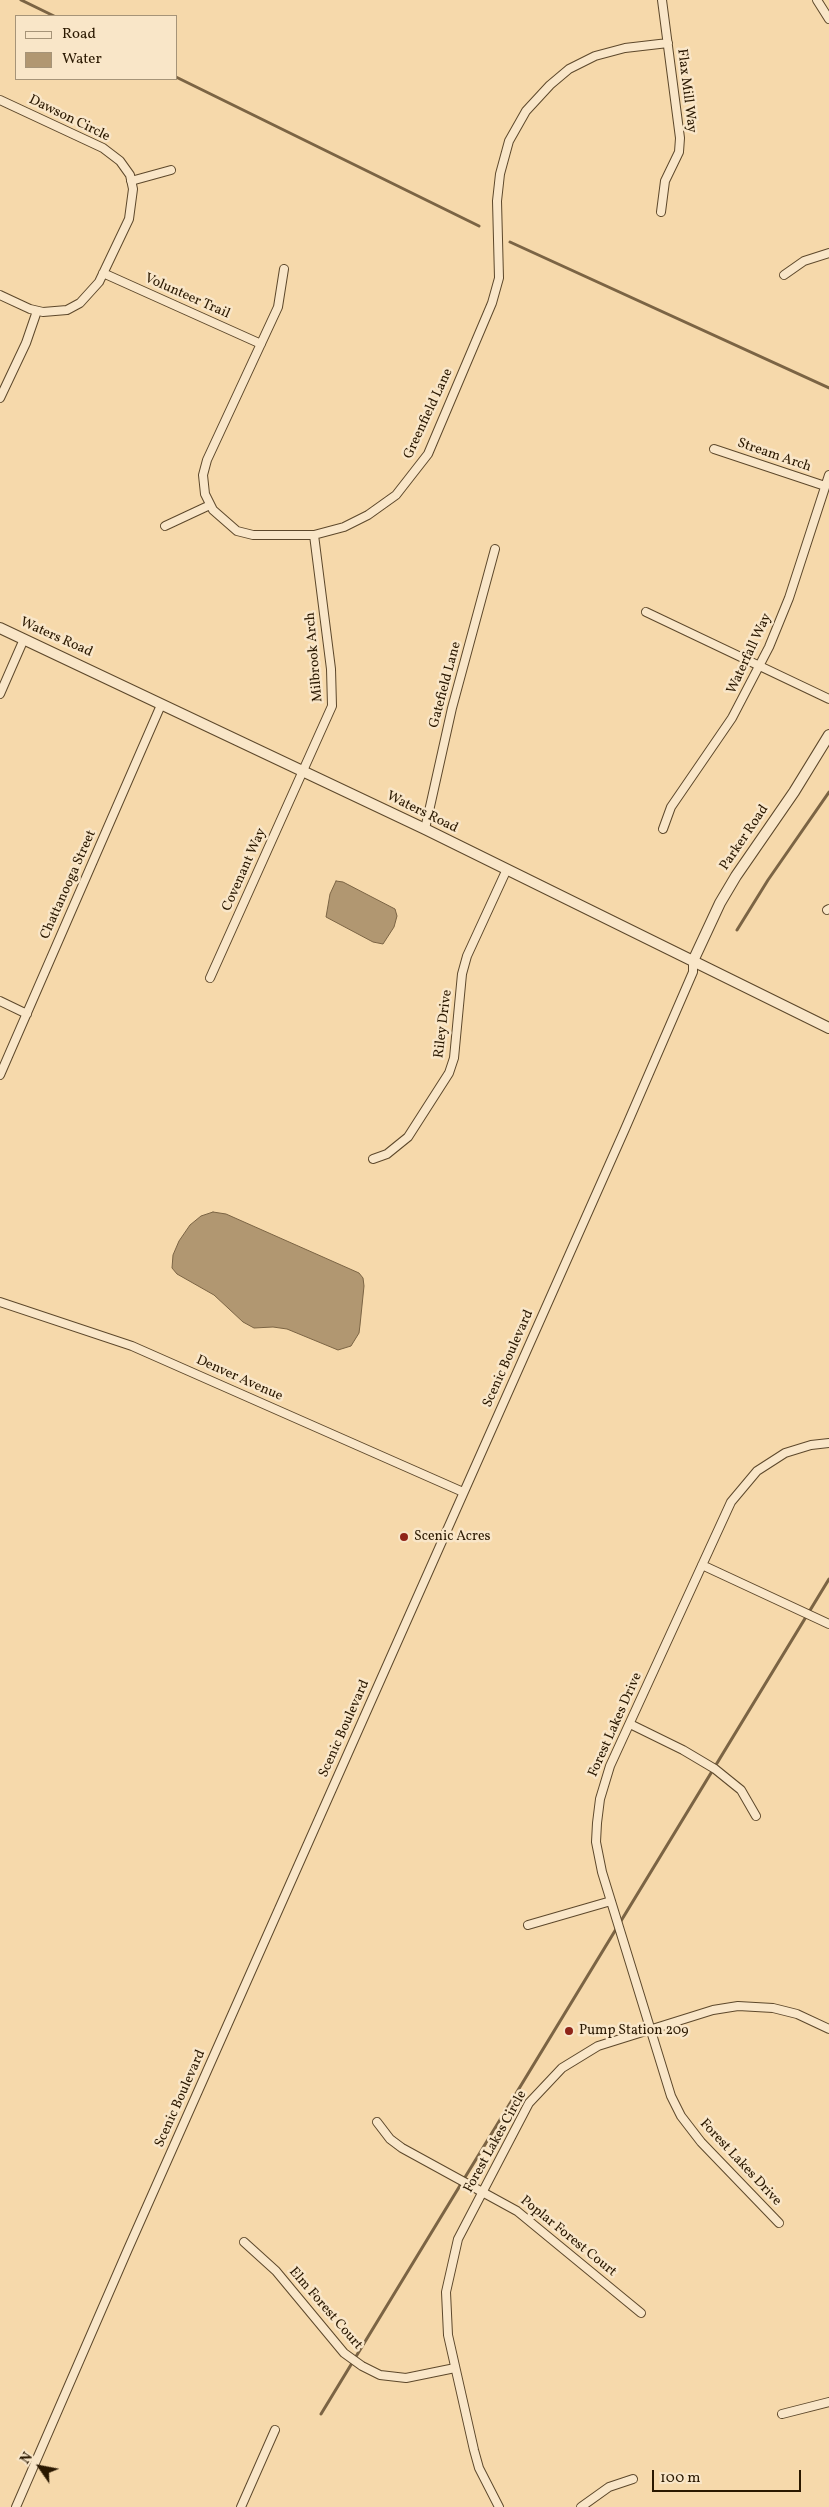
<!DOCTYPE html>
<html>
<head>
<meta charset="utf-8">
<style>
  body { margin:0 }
  #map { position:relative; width:829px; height:2507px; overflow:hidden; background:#f6d9ab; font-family:Vollkorn,serif }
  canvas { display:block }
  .legend { position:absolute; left:15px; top:15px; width:162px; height:65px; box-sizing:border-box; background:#f9e6c8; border:1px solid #a69478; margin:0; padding:6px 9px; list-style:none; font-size:15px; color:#2a1800 }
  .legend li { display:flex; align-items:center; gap:10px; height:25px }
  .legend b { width:25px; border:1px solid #a69478 }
  .north { position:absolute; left:15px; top:2442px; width:50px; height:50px; -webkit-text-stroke:4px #f9e6c8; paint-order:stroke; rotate:303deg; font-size:14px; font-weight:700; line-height:20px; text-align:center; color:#2a1800 }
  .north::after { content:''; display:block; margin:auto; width:18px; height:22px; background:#2a1800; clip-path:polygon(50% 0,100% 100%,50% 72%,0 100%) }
  .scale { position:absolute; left:652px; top:2470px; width:149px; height:22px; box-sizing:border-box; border:2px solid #2a1800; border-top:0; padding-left:6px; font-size:15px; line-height:18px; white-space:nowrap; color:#2a1800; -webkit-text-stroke:4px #f9e6c8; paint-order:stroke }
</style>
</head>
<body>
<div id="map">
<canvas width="829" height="2507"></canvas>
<ul class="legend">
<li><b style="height:6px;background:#f9e6c8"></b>Road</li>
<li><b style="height:14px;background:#b19771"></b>Water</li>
</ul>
<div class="north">N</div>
<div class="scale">100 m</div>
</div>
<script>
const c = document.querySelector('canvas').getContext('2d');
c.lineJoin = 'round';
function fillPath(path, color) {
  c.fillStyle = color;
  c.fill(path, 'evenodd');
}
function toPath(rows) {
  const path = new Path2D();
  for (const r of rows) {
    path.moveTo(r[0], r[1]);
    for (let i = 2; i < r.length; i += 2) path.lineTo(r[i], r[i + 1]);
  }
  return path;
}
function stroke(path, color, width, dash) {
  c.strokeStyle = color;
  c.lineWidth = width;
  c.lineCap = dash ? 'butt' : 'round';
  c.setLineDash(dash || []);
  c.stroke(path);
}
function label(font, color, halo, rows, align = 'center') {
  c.font = font + ' Vollkorn,serif';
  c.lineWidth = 5;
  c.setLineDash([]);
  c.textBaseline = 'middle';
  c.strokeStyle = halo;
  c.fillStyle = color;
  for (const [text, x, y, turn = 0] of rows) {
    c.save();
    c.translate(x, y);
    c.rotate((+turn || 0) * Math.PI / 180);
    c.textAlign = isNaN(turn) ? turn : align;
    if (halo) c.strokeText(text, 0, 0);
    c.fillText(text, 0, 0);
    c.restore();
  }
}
const water = toPath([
  [336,881,343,882,395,909,397,916,394,927,383,944,373,942,326,917,330,894,336,881],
  [213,1212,226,1214,359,1273,363,1278,364,1286,360,1325,359,1333,351,1346,338,1350,287,1329,273,1327,254,1328,243,1322,214,1295,177,1274,172,1268,173,1255,179,1241,190,1225,201,1216,213,1212]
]);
fillPath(water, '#b19771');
stroke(water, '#7b6444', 1);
stroke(toPath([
  [21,0,54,16],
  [176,77,479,226],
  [510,242,829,388],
  [737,930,768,880,829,792],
  [321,2414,829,1579]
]), '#7b6444', 3);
const minor = toPath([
  [817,0,829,19],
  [0,100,103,148,120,161,130,175,133,189,129,219,99,282,80,303,67,310,43,312,30,309,0,295],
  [131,181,171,170],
  [661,212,665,181,679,152,680,138,662,0],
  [284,269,278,307,207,460,203,475,205,494,213,510,237,531,253,535,314,535,344,527,368,515,396,495,428,454,492,303,499,278,497,201,500,174,509,141,526,111,550,85,569,69,595,56,625,48,668,43],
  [103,273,261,344],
  [784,275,804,261,829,253],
  [0,398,26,343,37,311],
  [714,449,825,486],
  [165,526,210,505],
  [646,612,829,699],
  [0,694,24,639],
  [425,829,452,708,495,549],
  [663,829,671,807,732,718,769,647,789,598,829,475],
  [827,910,829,909],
  [210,978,332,706,331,669,314,535],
  [0,1001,27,1014],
  [0,1075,161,705],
  [373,1159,387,1154,408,1137,449,1073,454,1058,462,974,467,956,507,869],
  [0,1302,132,1346,463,1492],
  [702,1565,829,1624],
  [630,1724,683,1750,715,1769,741,1790,756,1816],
  [528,1925,611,1901],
  [377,2122,390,2139,402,2148,517,2211,641,2313],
  [779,2223,701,2142,681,2116,671,2096,602,1872,596,1842,597,1823,600,1799,610,1766,731,1502,757,1471,785,1453,811,1445,829,1443],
  [244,2242,276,2271,344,2353,362,2366,380,2375,406,2378,455,2368],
  [782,2414,829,2402],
  [16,2507,128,2249,625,1129,693,972,693,961],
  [241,2507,275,2430],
  [499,2507,479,2468,474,2450,448,2335,446,2292,458,2239,529,2103,562,2068,598,2046,713,2010,738,2006,773,2008,797,2014,829,2029],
  [581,2507,609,2487,633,2479]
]);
const tertiary = toPath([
  [0,628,425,829,829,1028],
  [693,961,720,903,736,876,794,792,829,735]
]);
stroke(minor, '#5d482b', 10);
stroke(tertiary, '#5d482b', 12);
stroke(minor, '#f9e6c8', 8);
stroke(tertiary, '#f9e6c8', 10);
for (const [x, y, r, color] of [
  [404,1537,5,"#8f2418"],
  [569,2031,5,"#8f2418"]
]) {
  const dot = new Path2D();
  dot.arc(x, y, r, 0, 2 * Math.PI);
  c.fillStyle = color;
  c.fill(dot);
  stroke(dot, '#f9e6c8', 2);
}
label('14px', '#2a1800', '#f9e6c8', [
  ["Flax Mill Way",686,91,83],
  ["Dawson Circle",69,119,26],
  ["Volunteer Trail",187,297,24],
  ["Greenfield Lane",429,414,-65],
  ["Stream Arch",774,456,19],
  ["Waters Road",56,638,24],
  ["Waterfall Way",750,654,-65],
  ["Milbrook Arch",315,657,-95],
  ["Gatefield Lane",446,685,-75],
  ["Waters Road",422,813,26],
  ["Parker Road",745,838,-56],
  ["Covenant Way",245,870,-66],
  ["Chattanooga Street",69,885,-66],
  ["Riley Drive",444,1024,-83],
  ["Scenic Boulevard",509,1359,-66],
  ["Denver Avenue",239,1379,24],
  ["Forest Lakes Drive",616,1725,-66],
  ["Scenic Boulevard",345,1729,-66],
  ["Scenic Boulevard",181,2099,-66],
  ["Forest Lakes Circle",496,2142,-61],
  ["Forest Lakes Drive",740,2163,47],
  ["Poplar Forest Court",568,2237,39],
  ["Elm Forest Court",325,2309,49]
]);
label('14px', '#2a1800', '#f9e6c8', [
  ["Scenic Acres",414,1537],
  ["Pump Station 209",579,2031]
], 'left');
</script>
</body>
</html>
